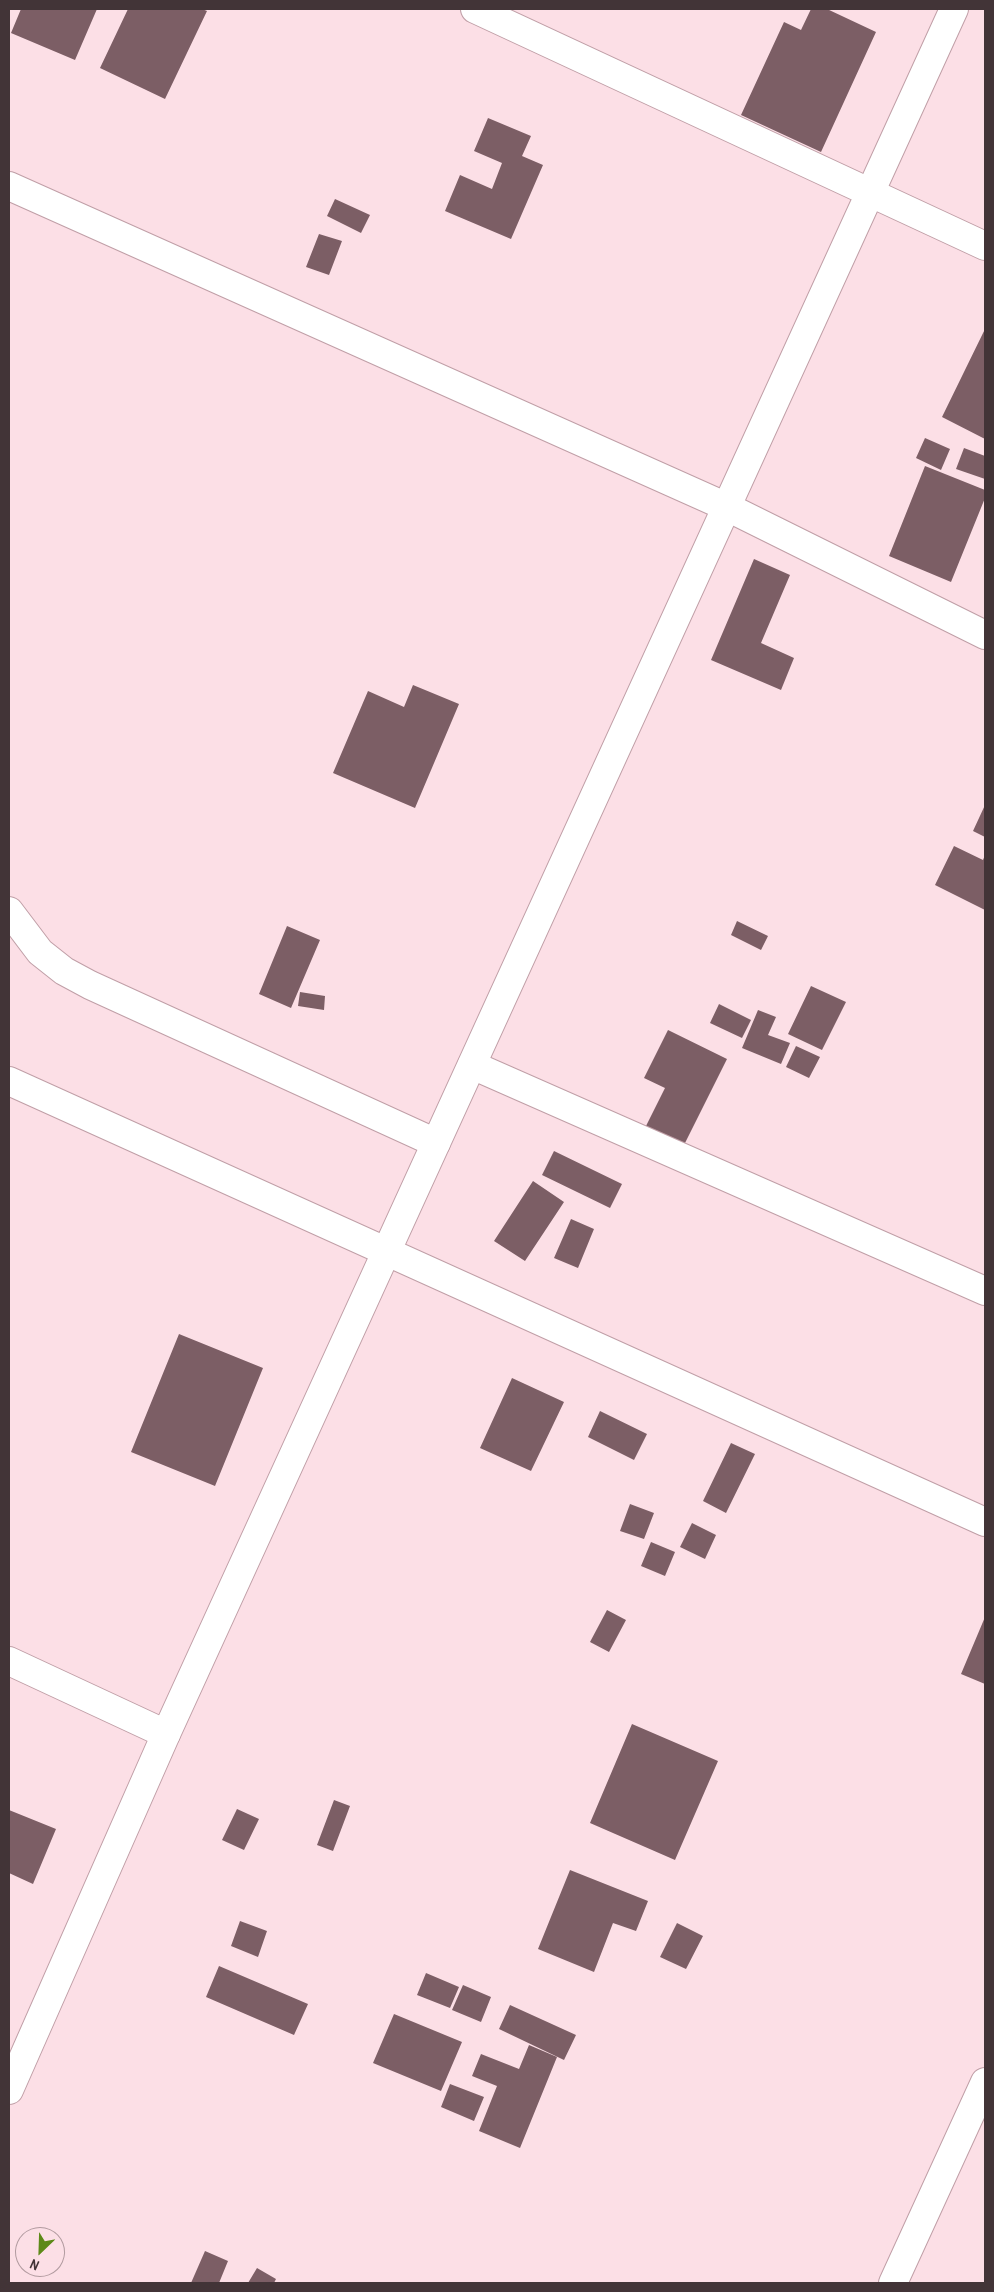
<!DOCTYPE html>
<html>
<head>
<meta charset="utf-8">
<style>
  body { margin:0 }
  #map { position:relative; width:994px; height:2292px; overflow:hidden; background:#fcdfe6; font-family:"Archivo Narrow",sans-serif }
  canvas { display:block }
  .frame { position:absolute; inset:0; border:10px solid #423437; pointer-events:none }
  .north { position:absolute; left:15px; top:2227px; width:50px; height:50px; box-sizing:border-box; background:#fcdfe6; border:1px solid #b29ba0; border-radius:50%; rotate:204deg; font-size:14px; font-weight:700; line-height:20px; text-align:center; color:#423437 }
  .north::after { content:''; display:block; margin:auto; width:18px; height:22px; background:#5d8918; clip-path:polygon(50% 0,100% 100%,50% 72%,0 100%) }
</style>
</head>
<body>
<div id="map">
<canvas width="994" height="2292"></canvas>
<div class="frame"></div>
<div class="north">N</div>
</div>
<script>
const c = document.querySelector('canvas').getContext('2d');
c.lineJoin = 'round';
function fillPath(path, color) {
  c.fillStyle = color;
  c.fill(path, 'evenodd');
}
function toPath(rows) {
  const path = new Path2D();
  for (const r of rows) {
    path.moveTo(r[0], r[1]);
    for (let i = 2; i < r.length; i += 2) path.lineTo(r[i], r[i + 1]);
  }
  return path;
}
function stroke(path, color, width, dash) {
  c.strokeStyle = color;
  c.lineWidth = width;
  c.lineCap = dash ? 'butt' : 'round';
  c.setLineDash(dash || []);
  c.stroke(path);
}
fillPath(toPath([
  [21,9,97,9,75,60,11,33],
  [128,9,202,9,207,11,165,99,100,68],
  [811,9,827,9,876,32,821,152,741,115,784,22,801,30],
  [488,118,531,136,522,156,543,165,511,239,445,211,460,175,492,189,502,163,474,151],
  [335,199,370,215,361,233,327,216],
  [319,234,342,241,329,275,306,267],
  [985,329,985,439,942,417],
  [925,438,950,449,941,470,916,458],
  [964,448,985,456,985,479,956,469],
  [925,466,985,490,985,498,951,582,889,556],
  [754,559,790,575,761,643,794,658,781,690,711,660],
  [413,685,459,704,415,808,333,773,368,691,404,707],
  [985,805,985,837,973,831],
  [954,846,983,860,985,855,985,910,935,885],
  [737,921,768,936,761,950,731,935],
  [287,926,320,940,291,1008,259,994],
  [811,986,846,1002,822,1050,788,1034],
  [300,992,325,996,324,1010,298,1006],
  [719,1004,751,1020,742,1038,710,1023],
  [758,1010,776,1017,768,1035,790,1043,781,1064,742,1048],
  [668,1030,727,1059,682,1149,644,1130,665,1088,644,1078],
  [796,1046,820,1057,809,1078,786,1067],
  [554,1151,622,1184,610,1208,542,1175],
  [533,1181,564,1202,525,1261,494,1241],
  [571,1219,594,1229,578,1268,554,1258],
  [179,1334,263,1368,215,1486,131,1452],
  [512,1378,564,1402,531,1471,480,1448],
  [600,1411,647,1434,634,1460,588,1437],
  [731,1443,755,1454,726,1513,703,1501],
  [630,1504,654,1513,644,1539,620,1531],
  [692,1523,716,1535,705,1559,680,1547],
  [651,1542,675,1552,665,1576,641,1566],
  [607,1610,626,1620,609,1652,590,1642],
  [985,1617,985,1684,961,1674],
  [632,1724,718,1761,675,1860,590,1823],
  [334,1800,350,1806,333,1851,317,1845],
  [237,1809,259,1819,244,1850,222,1840],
  [9,1810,56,1829,33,1884,9,1873],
  [570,1870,648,1901,636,1931,613,1923,594,1972,538,1949],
  [240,1921,267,1931,258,1957,231,1946],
  [677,1923,703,1936,686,1969,660,1957],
  [219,1966,308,2004,294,2035,206,1997],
  [426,1973,459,1987,450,2008,417,1995],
  [463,1985,491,1997,481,2022,452,2010],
  [510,2005,576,2035,564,2060,499,2029],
  [394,2014,462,2042,441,2091,373,2063],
  [529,2045,557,2057,520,2148,479,2131,497,2086,472,2076,481,2054,519,2069],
  [450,2084,484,2097,474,2121,441,2107],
  [205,2251,228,2261,219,2283,191,2283],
  [257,2268,276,2279,274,2283,248,2283]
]), '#7c5e65');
const minor = toPath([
  [9,186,727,507,985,635],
  [9,911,40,952,64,971,90,985,436,1143],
  [472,1065,985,1291],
  [9,1081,985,1522],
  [9,1661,166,1734],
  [893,2283,985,2082]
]);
const tertiary = toPath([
  [475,9,985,246],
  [9,2090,166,1734,954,9]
]);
stroke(minor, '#c09fa7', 30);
stroke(tertiary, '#c09fa7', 30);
stroke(minor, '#fff', 28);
stroke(tertiary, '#fff', 28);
</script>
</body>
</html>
